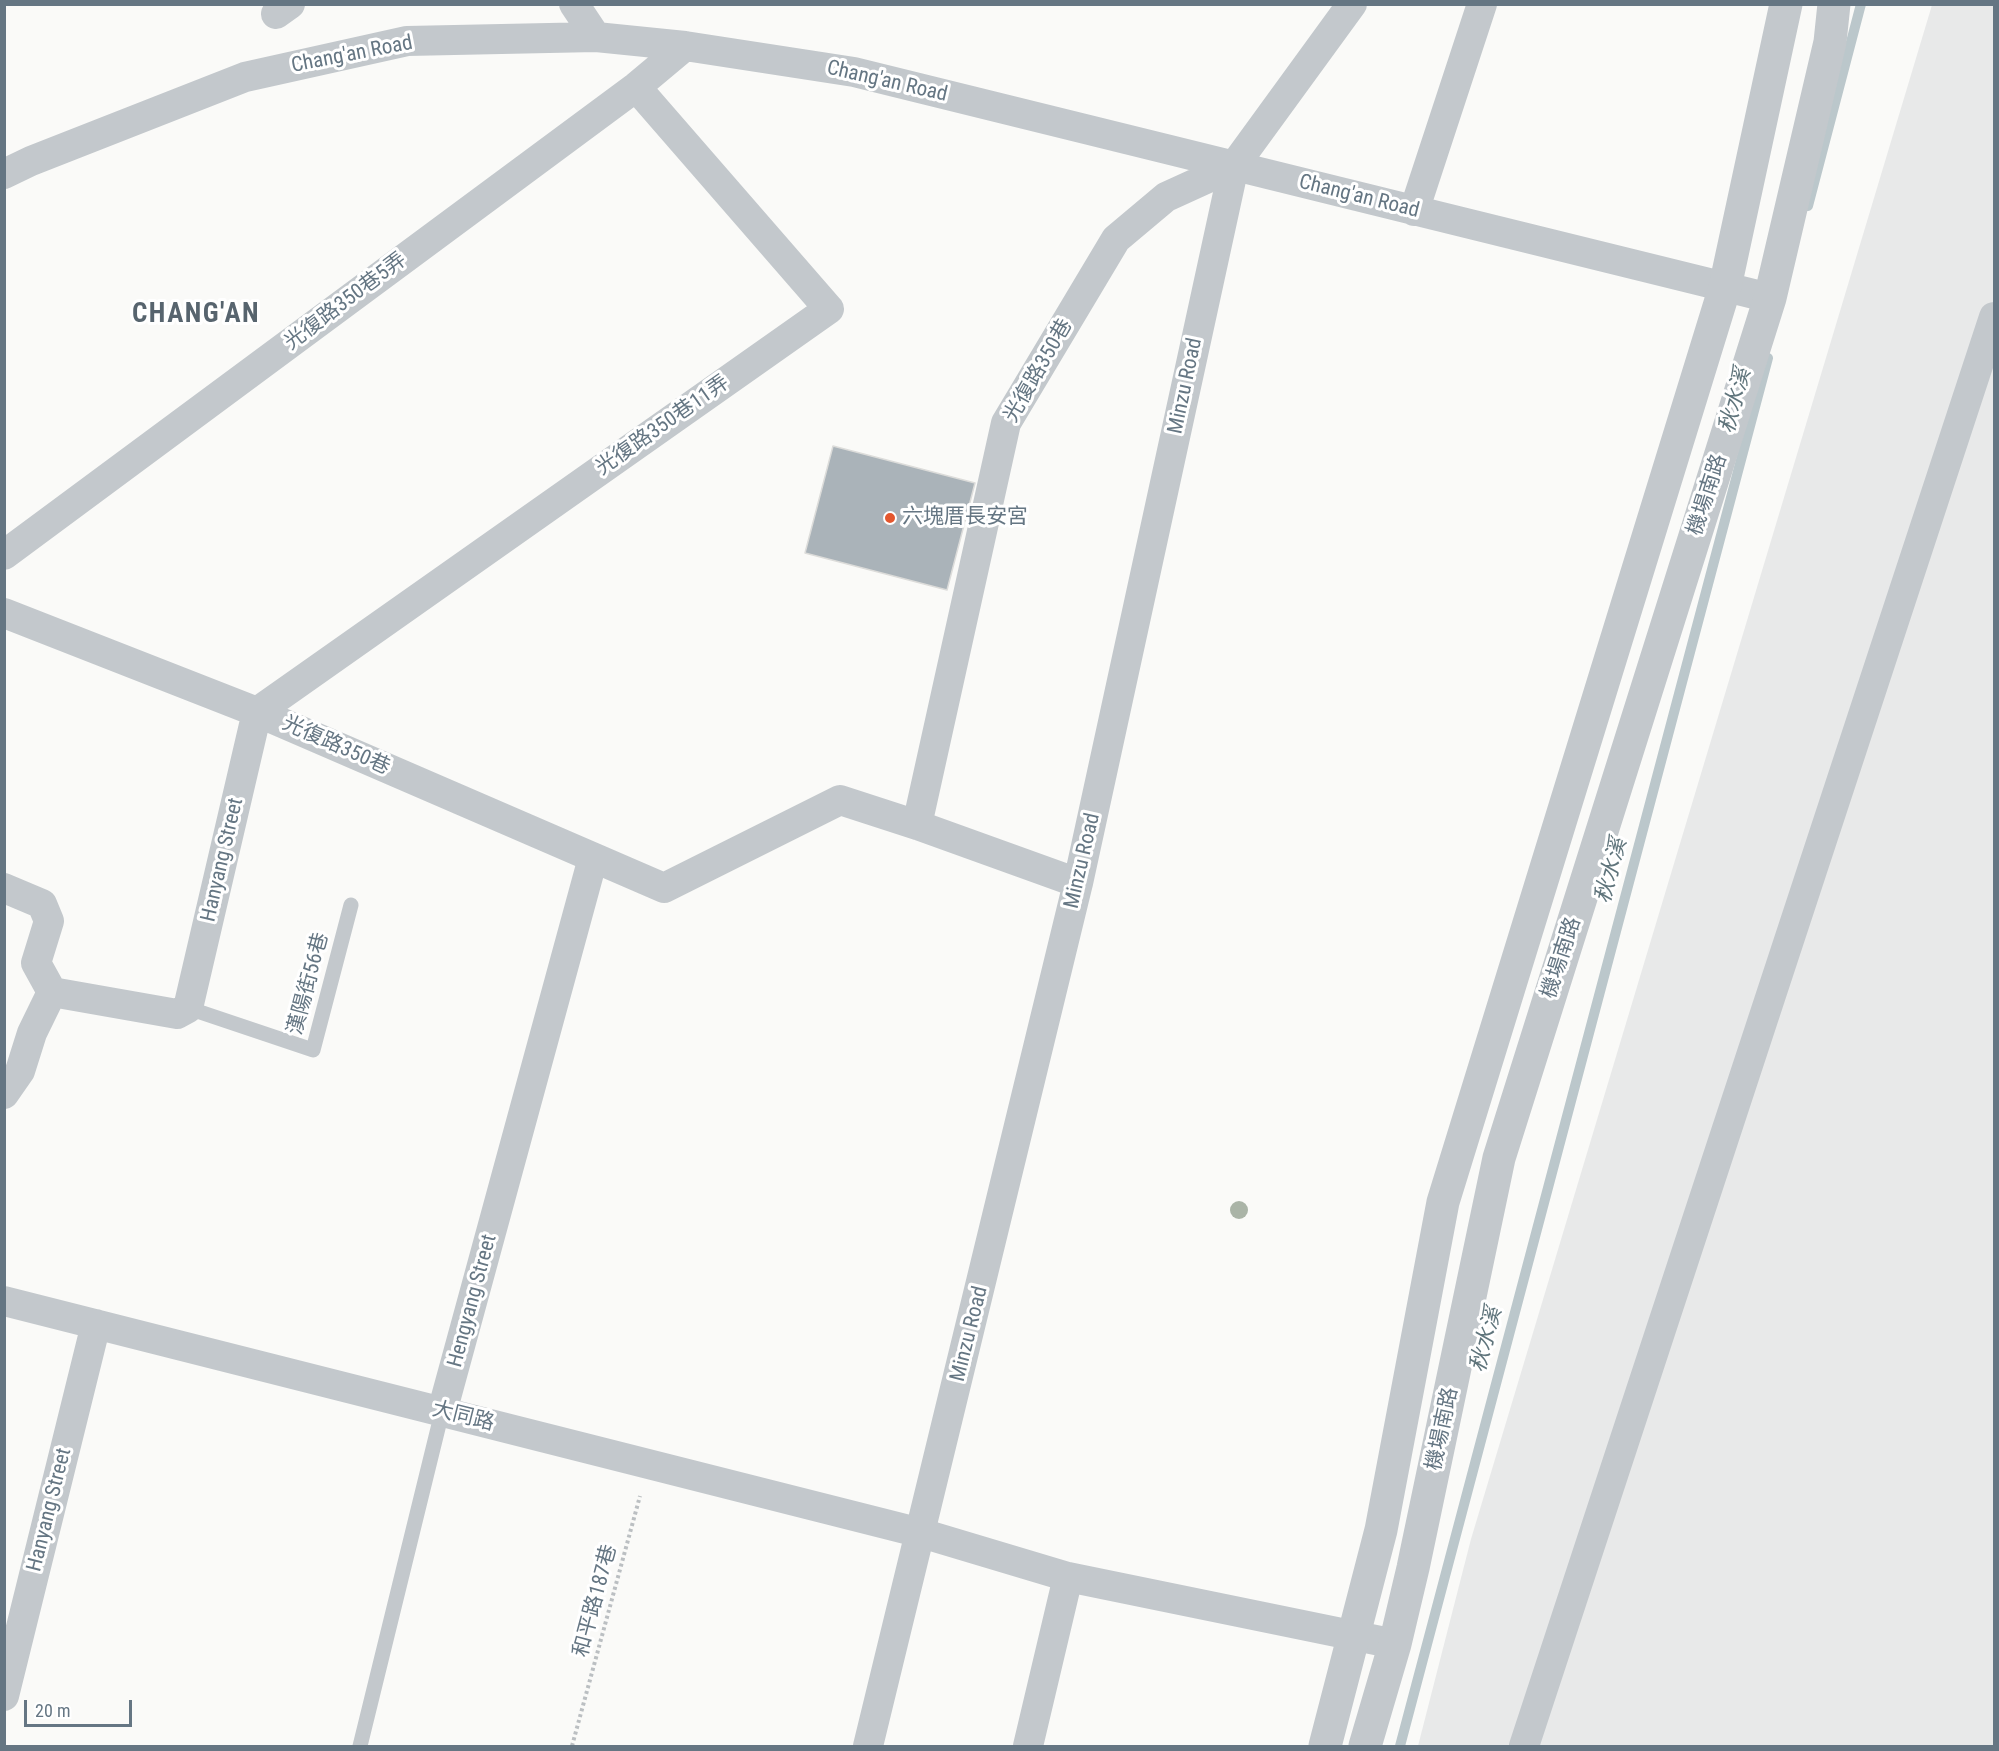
<!DOCTYPE html>
<html>
<head>
<meta charset="utf-8">
<style>
  body { margin:0 }
  #map { position:relative; width:1999px; height:1751px; overflow:hidden; background:#fafaf8; font-family:"Roboto Condensed",sans-serif }
  canvas { display:block }
  .frame { position:absolute; inset:0; border:6px solid #657683; pointer-events:none }
  .scale { position:absolute; left:24px; top:1700px; width:108px; height:27px; box-sizing:border-box; border:3px solid #657683; border-top:0; padding-left:8px; font-size:18px; line-height:21px; white-space:nowrap; color:#657683; -webkit-text-stroke:4px #fff; paint-order:stroke }
</style>
</head>
<body>
<div id="map">
<canvas width="1999" height="1751"></canvas>
<div class="frame"></div>
<div class="scale">20 m</div>
</div>
<script>
const c = document.querySelector('canvas').getContext('2d');
c.lineJoin = 'round';
function fillPath(path, color) {
  c.fillStyle = color;
  c.fill(path, 'evenodd');
}
function toPath(rows) {
  const path = new Path2D();
  for (const r of rows) {
    path.moveTo(r[0], r[1]);
    for (let i = 2; i < r.length; i += 2) path.lineTo(r[i], r[i + 1]);
  }
  return path;
}
function stroke(path, color, width, dash) {
  c.strokeStyle = color;
  c.lineWidth = width;
  c.lineCap = dash ? 'butt' : 'round';
  c.setLineDash(dash || []);
  c.stroke(path);
}
function label(font, color, halo, rows, align = 'center') {
  c.font = font + ' "Roboto Condensed","Noto Sans TC",sans-serif';
  c.lineWidth = 6;
  c.setLineDash([]);
  c.textBaseline = 'middle';
  c.strokeStyle = halo;
  c.fillStyle = color;
  for (const [text, x, y, turn = 0] of rows) {
    c.save();
    c.translate(x, y);
    c.rotate((+turn || 0) * Math.PI / 180);
    c.textAlign = isNaN(turn) ? turn : align;
    if (halo) c.strokeText(text, 0, 0);
    c.fillText(text, 0, 0);
    c.restore();
  }
}
fillPath(toPath([
  [1932,5,1994,5,1994,1746,1418,1746,1471,1539]
]), '#e8e9e9');
stroke(toPath([
  [1808,206,1861,4],
  [1400,1746,1768,358]
]), '#bbc7cb', 10);
const building = toPath([
  [833,446,975,483,947,590,805,553,833,446]
]);
fillPath(building, '#aab3b9');
stroke(building, '#dcdcda', 1.5);
stroke(toPath([
  [572,1746,640,1496]
]), '#bbbfc2', 4, [3, 3]);
stroke(toPath([
  [188,1008,313,1050,351,905],
  [360,1746,442,1412]
]), '#c3c8cc', 15);
stroke(toPath([
  [574,4,596,37],
  [276,14,290,4],
  [4,174,31,161,245,77,407,41,596,37,685,46,854,72,1770,298],
  [1414,211,1482,4],
  [4,555,636,87,685,46],
  [4,613,257,712,664,888,840,800,917,825,1078,883],
  [917,825,1006,423,1116,239,1166,197,1234,166],
  [4,888,42,904,49,921,36,963,52,992],
  [52,992,177,1014,188,1008,257,712,829,309,636,87],
  [4,1094,20,1071,32,1033,52,992],
  [4,1301,921,1533,1068,1577,1395,1644],
  [442,1412,593,858],
  [4,1696,96,1324],
  [868,1746,1078,883,1234,166,1352,4],
  [1028,1746,1068,1577],
  [1524,1746,1994,317]
]), '#c3c8cc', 30);
stroke(toPath([
  [1325,1746,1381,1530,1443,1202,1725,287,1786,4],
  [1365,1746,1395,1644,1413,1568,1499,1158,1770,298,1830,42,1834,4]
]), '#c3c8cc', 33);
c.fillStyle = '#aab4a7';
for (const [x, y] of [
  [1239,1210]
]) {
  c.beginPath();
  c.arc(x, y, 9, 0, 2 * Math.PI);
  c.fill();
}
for (const [x, y, r, color] of [
  [890,518,6,"#e4572e"]
]) {
  const dot = new Path2D();
  dot.arc(x, y, r, 0, 2 * Math.PI);
  c.fillStyle = color;
  c.fill(dot);
  stroke(dot, '#fff', 2);
}
label('21px', '#657683', '#fff', [
  ["Chang'an Road",352,55,-11],
  ["Chang'an Road",887,82,13],
  ["Chang'an Road",1359,197,14],
  ["光復路350巷5弄",346,302,-37],
  ["光復路350巷",1039,371,-60],
  ["Minzu Road",1186,386,-78],
  ["光復路350巷11弄",663,426,-35],
  ["機場南路",1708,495,-72],
  ["光復路350巷",336,746,24],
  ["Hanyang Street",223,860,-77],
  ["Minzu Road",1083,861,-77],
  ["機場南路",1562,958,-72],
  ["漢陽街56巷",309,984,-75],
  ["Hengyang Street",473,1301,-75],
  ["Minzu Road",970,1334,-76],
  ["大同路",463,1417,14],
  ["機場南路",1443,1429,-78],
  ["Hanyang Street",50,1510,-76],
  ["和平路187巷",596,1601,-75]
]);
label('21px', '#657683', '#fff', [
  ["六塊厝長安宮",902,518]
], 'left');
label('italic 22px', '#60757c', '#fff', [
  ["秋水溪",1736,401,-75],
  ["秋水溪",1612,871,-75],
  ["秋水溪",1487,1340,-75]
]);
c.letterSpacing = '1.5px';
label('bold 27px', '#57646e', '#fff', [
  ["CHANG'AN",196,315]
]);
c.letterSpacing = '0px';
</script>
</body>
</html>
